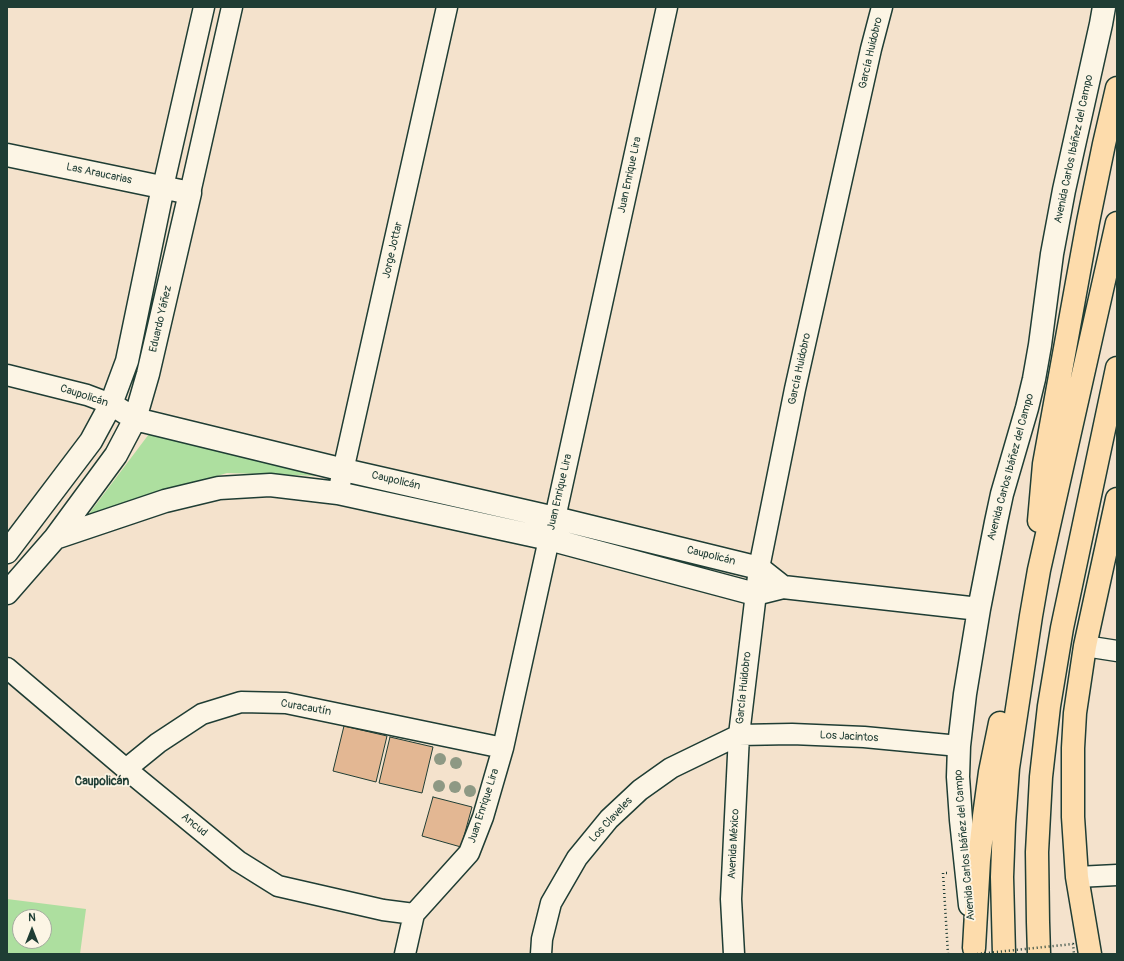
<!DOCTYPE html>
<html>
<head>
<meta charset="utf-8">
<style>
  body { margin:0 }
  #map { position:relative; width:1124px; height:961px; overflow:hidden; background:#f4e2cc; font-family:Pangolin,sans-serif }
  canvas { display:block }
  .frame { position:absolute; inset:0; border:8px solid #1f3d34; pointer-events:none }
  .north { position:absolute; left:12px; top:909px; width:40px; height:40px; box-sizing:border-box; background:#fcf5e5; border:1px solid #a4ab9e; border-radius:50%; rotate:0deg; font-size:11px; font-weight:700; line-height:16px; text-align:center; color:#1f3d34 }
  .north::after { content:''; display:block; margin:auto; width:14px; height:18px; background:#1f3d34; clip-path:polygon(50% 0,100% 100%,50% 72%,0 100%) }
</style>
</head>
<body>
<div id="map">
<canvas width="1124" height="961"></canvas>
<div class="frame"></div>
<div class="north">N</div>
</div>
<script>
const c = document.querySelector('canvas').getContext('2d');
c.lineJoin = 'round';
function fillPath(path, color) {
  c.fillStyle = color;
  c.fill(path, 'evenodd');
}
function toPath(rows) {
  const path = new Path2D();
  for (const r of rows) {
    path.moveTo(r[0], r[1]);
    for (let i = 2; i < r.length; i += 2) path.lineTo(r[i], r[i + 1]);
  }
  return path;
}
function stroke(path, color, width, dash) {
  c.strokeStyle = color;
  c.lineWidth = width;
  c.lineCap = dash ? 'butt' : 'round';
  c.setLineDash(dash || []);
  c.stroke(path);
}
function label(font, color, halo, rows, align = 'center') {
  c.font = font + ' Pangolin,sans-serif';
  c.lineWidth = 3.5;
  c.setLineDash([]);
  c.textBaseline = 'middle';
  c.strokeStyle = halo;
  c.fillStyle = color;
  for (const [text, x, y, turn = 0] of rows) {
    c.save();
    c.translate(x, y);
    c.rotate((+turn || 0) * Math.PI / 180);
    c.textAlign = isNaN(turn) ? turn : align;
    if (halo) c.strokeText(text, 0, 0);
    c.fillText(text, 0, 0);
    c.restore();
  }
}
fillPath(toPath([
  [149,434,322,476,227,473,88,515],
  [7,899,86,909,80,954,7,954],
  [20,917,44,917,44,941,20,941]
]), '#addf9f');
const building = toPath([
  [344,726,387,736,376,782,333,771,344,726],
  [390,737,433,747,422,793,379,783,390,737],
  [433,797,472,807,461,847,422,836,433,797]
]);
fillPath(building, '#e3b793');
stroke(building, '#1f3d34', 1);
const street = toPath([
  [163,187,204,7],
  [190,193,232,7],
  [7,375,87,395,111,404],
  [338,493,447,7],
  [1085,646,1117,651],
  [7,668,126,769,238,861,278,886,383,910,414,914],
  [126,769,158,743,202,714,241,702,286,703,503,748],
  [1077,877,1117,875],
  [405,954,414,914,469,853,483,817,503,748,549,539,555,518,667,7],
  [541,954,542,939,551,903,577,858,609,819,640,790,671,768,739,735,792,734,864,737,959,746],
  [734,954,731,899,739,735,759,568,795,389,871,49,882,7]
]);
const secondary = toPath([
  [7,155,190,193,148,374,135,419,116,455,55,538,7,593],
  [111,404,135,419,344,470,555,518,759,568,783,587],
  [55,538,165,501,219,488,270,485,338,493,549,539,755,594,783,587,979,609],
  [7,552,91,441,111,404,127,361,163,187],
  [970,905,961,820,958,777,959,746,965,694,979,609,996,522,1002,494,1027,408,1034,379,1040,345,1052,254,1064,190,1101,24,1104,7]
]);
const primary = toPath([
  [1090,954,1077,877,1073,817,1073,748,1075,713,1085,646,1117,499]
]);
const highway = toPath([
  [1039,521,1044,464,1088,222,1104,144,1117,88],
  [974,948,979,860,984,816,990,772,1000,723],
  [1004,954,1002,877,1004,823,1008,768,1031,616,1039,570,1117,223],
  [1039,954,1038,922,1037,852,1041,777,1049,706,1062,628,1117,368]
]);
stroke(street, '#1f3d34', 23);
stroke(secondary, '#1f3d34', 25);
stroke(primary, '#1f3d34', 25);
stroke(highway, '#1f3d34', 25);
stroke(toPath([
  [947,873,943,873,948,954]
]), '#1f3d34', 2.5, [1, 3]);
stroke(street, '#fcf5e5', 20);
stroke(secondary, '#fcf5e5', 22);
stroke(primary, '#fddcac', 22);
stroke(highway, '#fddcac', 22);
stroke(toPath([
  [977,954,1073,944,1074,954]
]), '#1f3d34', 2.5, [1, 3]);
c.fillStyle = '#8e9984';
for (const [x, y] of [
  [440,759],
  [456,763],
  [439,786],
  [455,787],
  [470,791]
]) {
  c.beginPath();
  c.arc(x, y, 6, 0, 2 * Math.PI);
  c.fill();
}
label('11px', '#1f3d34', '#fcf5e5', [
  ["García Huidobro",871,53,-77],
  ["Avenida Carlos Ibáñez del Campo",1074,149,-78],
  ["Las Araucarias",99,174,12],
  ["Juan Enrique Lira",630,175,-78],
  ["Jorge Jottar",393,250,-77],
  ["Eduardo Yáñez",161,319,-77],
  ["García Huidobro",800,369,-78],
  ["Caupolicán",84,396,18],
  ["Avenida Carlos Ibáñez del Campo",1011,467,-75],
  ["Caupolicán",396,481,13],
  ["Juan Enrique Lira",560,492,-77],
  ["Caupolicán",711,556,14],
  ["García Huidobro",744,688,-84],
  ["Curacautín",306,708,10],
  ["Los Jacintos",849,737,3],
  ["Juan Enrique Lira",484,806,-72],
  ["Los Claveles",611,820,-47],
  ["Ancud",194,825,39],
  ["Avenida México",734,844,-87],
  ["Avenida Carlos Ibáñez del Campo",965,845,-95]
]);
label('bold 12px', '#1f3d34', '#fcf5e5', [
  ["Caupolicán",102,782]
]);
</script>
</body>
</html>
